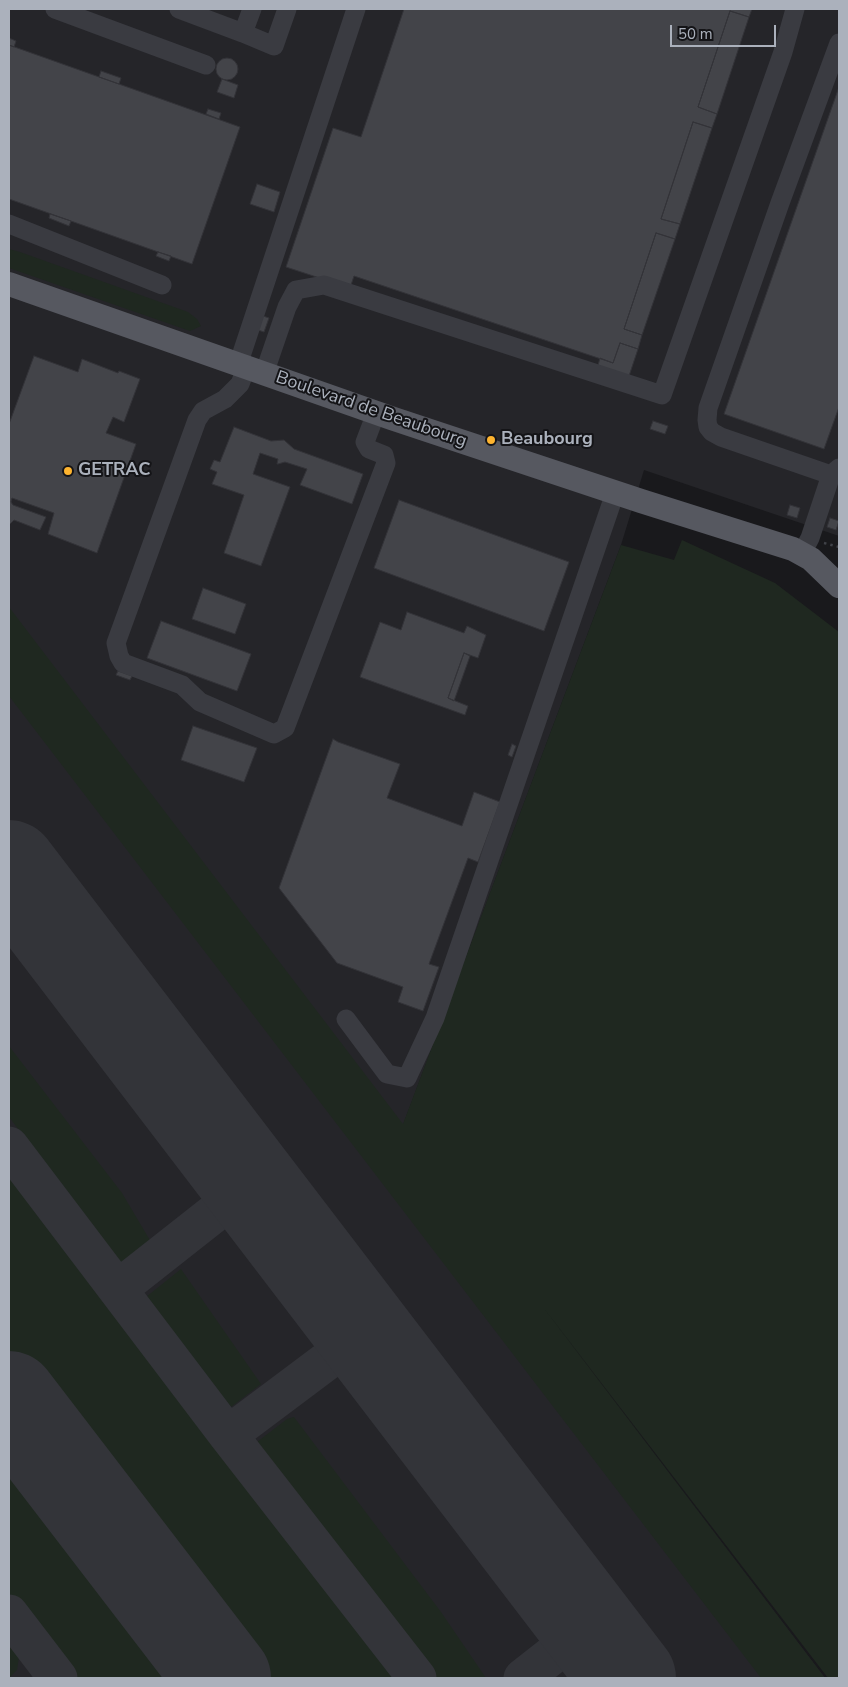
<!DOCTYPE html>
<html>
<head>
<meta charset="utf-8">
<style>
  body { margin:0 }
  #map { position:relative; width:848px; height:1687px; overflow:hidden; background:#19191c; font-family:"Nunito Sans",sans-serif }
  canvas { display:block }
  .frame { position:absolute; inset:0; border:10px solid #abb1bc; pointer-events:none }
  .scale { position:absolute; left:670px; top:25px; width:106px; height:22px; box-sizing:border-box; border:2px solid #abb1bc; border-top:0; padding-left:6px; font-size:15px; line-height:18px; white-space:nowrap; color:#abb1bc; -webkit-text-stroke:4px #141417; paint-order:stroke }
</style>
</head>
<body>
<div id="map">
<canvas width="848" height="1687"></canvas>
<div class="frame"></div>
<div class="scale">50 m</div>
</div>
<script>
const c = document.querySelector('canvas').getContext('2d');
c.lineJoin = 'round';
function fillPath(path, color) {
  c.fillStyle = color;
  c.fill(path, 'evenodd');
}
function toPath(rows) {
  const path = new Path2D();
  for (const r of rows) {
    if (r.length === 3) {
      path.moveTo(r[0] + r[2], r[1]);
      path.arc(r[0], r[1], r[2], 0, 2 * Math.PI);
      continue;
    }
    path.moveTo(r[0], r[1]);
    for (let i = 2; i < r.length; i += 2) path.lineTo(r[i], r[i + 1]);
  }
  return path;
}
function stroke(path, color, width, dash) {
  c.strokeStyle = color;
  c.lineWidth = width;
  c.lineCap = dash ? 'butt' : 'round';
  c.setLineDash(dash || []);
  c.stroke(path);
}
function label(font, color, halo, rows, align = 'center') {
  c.font = font + ' "Nunito Sans",sans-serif';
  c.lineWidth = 4;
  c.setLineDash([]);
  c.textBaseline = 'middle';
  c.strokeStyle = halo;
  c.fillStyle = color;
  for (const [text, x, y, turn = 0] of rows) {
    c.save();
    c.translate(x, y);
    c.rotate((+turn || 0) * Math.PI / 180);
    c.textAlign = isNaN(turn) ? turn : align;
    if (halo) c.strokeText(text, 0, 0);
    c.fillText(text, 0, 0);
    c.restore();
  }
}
fillPath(toPath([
  [9,9,839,9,839,536,644,470,621,545,403,1125,825,1678,9,1678]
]), '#252529');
fillPath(toPath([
  [9,249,20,252,188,312,197,319,201,326,190,331,9,268],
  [682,540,775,583,839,632,839,1678,828,1678,543,1307,825,1678,761,1678,9,696,9,607,403,1124,621,545,674,560],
  [9,1046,122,1193,151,1242,122,1265,9,1117],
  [9,1169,397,1678,248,1678,9,1365],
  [181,1269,261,1384,231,1407,146,1297],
  [294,1417,441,1612,486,1678,437,1678,257,1442,287,1419],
  [9,1437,14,1442,194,1678,68,1678,9,1601],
  [9,1629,16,1639,20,1650,17,1670,9,1678]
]), '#1f2820');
stroke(toPath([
  [9,1146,228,1435,417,1678],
  [118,1289,250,1185],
  [9,1413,26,1424,42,1442],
  [228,1435,364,1333],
  [9,1614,58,1678],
  [523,1678,588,1627]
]), '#333439', 39);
stroke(toPath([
  [9,868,628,1678],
  [9,1399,223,1678]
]), '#333439', 96);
const building = toPath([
  [404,9,752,9,749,17,730,11,698,107,717,114,712,128,693,122,661,219,680,224,675,239,656,233,624,329,642,335,638,349,620,343,613,363,354,276,350,288,286,267,333,128,361,137,404,9],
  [730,11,749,17,717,114,698,107,730,11],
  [9,38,16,41,14,47,9,45,9,38],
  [9,45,240,127,192,264,9,199,9,45],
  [227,69,11],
  [101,71,121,78,119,84,99,77,101,71],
  [222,79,238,85,234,98,217,92,222,79],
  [839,87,839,407,824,449,724,414,839,87],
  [208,109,221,113,219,119,206,114,208,109],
  [693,122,712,128,680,224,661,219,693,122],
  [257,184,280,192,274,212,250,204,257,184],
  [50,214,71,221,69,226,49,218,50,214],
  [656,233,675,239,642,335,624,329,656,233],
  [158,252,171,256,169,261,156,256,158,252],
  [260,315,269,318,264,332,255,329,260,315],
  [620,343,638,349,628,379,597,369,600,358,613,363,620,343],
  [34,356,78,372,82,359,118,373,119,371,140,379,124,422,113,417,106,433,136,444,97,553,48,534,54,513,12,498,11,502,13,505,46,517,40,530,14,520,9,525,9,424,34,356],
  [653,421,668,426,665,434,650,429,653,421],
  [234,427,271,441,284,440,294,449,363,474,352,504,300,485,307,469,285,462,278,464,277,464,278,459,260,453,253,474,290,487,261,566,224,553,244,495,212,484,217,472,210,469,214,460,220,462,234,427],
  [399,500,569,562,544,631,374,568,399,500],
  [790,505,800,508,797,518,787,515,790,505],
  [830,518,839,521,836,530,827,527,830,518],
  [203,588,246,604,235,634,192,619,203,588],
  [407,612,464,633,467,626,486,635,478,658,464,653,448,698,468,706,465,715,360,677,380,622,401,630,407,612],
  [161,621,251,654,237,691,147,658,161,621],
  [464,653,470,656,454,701,448,698,464,653],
  [118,671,132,676,130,680,116,675,118,671],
  [193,726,257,748,244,782,181,760,193,726],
  [333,739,338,742,400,764,387,798,462,826,474,792,500,802,478,862,468,858,429,964,439,967,423,1011,398,1002,403,987,337,963,279,888,333,739],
  [512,744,516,746,512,757,508,755,512,744]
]);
fillPath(building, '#434449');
stroke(building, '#333338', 1);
stroke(toPath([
  [824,543,839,547]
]), '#404248', 2.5, [2.5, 4]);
stroke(toPath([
  [55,9,206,65],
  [179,9,243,33,252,9],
  [243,33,274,46,287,9],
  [9,224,162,285],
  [238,365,356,9],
  [246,368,240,384,225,399,203,411,197,420,116,643,119,656,123,663,182,685,200,702,274,734,285,728,386,463,384,455,369,449,365,442,376,413],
  [264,374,287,307,296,290,324,285,662,395,783,52,795,9],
  [831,475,721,437,712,432,708,427,707,420,708,408,780,203,839,43],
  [802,553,810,538,831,475,839,468],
  [346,1019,387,1074,407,1078,435,1018,615,493]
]), '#3a3b41', 19);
stroke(toPath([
  [9,284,391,418,641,501,793,549,811,559,839,586]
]), '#565860', 24);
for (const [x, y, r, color] of [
  [491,440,5,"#feb42f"],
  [68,471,5,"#feb42f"]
]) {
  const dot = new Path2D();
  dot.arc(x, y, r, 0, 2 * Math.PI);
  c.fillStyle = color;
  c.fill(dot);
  stroke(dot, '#141417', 2);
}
label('18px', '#abb1bc', '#141417', [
  ["Boulevard de Beaubourg",371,410,19]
]);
label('bold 18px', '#abb1bc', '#141417', [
  ["Beaubourg",501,440],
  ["GETRAC",78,471]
], 'left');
</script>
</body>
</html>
